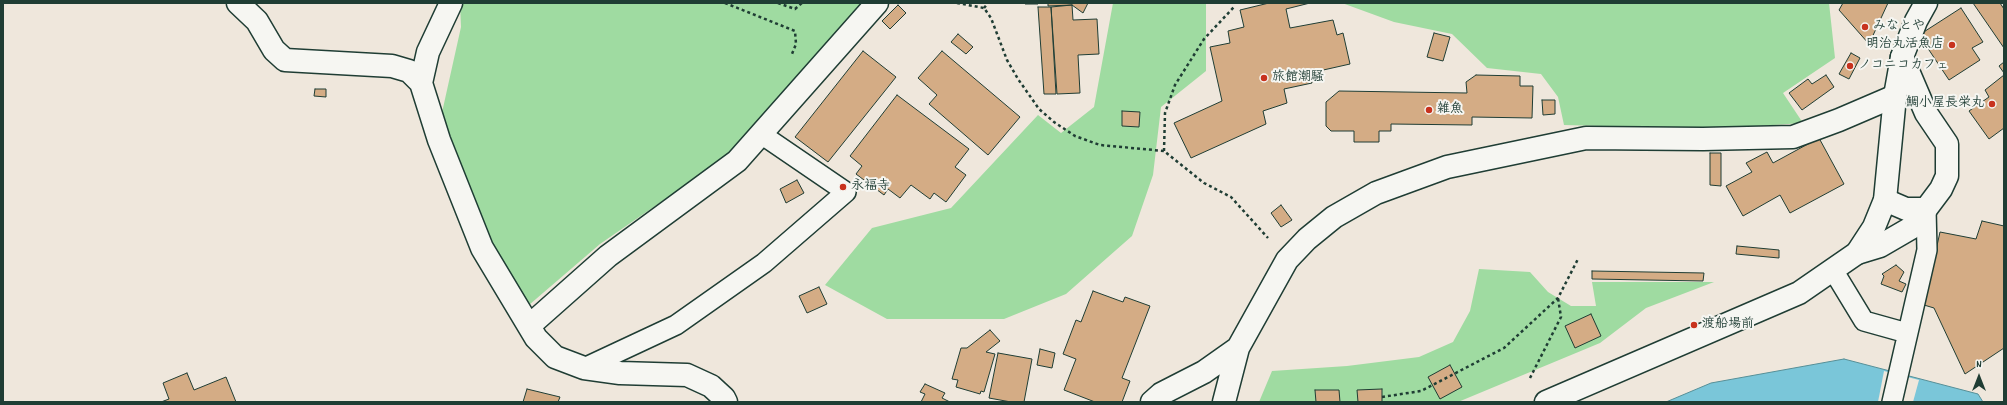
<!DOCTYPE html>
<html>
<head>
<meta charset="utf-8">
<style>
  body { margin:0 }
  #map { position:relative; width:2007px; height:405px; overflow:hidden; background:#efe7dc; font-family:Dekko,sans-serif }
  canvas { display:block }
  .frame { position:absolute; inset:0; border:4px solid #1f3d34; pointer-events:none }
  .north { position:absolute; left:1959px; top:357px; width:40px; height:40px; -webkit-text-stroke:3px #f6f6f2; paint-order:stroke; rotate:0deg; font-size:11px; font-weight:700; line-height:16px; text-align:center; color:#1f3d34 }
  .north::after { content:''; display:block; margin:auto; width:14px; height:18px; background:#1f3d34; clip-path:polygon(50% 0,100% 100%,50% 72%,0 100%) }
</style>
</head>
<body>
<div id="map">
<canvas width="2007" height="405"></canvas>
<div class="frame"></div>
<div class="north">N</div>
</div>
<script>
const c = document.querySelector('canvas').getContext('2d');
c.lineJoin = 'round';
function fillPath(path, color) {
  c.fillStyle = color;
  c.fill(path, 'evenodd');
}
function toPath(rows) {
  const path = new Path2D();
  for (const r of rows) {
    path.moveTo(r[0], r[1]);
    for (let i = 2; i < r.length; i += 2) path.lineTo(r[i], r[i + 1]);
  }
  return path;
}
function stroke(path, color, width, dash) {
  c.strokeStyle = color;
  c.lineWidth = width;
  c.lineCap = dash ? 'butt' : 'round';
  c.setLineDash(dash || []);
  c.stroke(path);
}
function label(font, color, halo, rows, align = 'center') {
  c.font = font + ' Dekko,"Klee One",sans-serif';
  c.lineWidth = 4;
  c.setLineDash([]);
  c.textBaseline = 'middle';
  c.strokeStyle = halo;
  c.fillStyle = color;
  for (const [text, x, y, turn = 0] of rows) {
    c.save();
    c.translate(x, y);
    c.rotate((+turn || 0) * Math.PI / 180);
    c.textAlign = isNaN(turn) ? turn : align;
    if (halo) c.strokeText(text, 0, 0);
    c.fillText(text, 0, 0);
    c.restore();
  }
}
fillPath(toPath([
  [460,3,868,3,726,157,600,244,529,305,488,241,439,126,461,27],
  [1113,3,1206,3,1206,71,1161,107,1153,175,1132,236,1066,294,1004,319,887,319,825,285,872,228,951,208,1038,115,1061,133,1094,107],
  [1342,3,1829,3,1835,58,1783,93,1803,123,1713,129,1564,125,1558,97,1541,74,1487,68,1452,34,1394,22],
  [1479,269,1530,272,1548,292,1571,306,1596,306,1592,282,1714,282,1646,308,1600,343,1458,402,1259,402,1272,371,1347,366,1419,357,1453,342,1470,311]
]), '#9fdba1');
const water = toPath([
  [1844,359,1978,394,1983,402,1666,402,1711,383,1844,359]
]);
fillPath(water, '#7ac6d9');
stroke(water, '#568f97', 1);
fillPath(toPath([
  [1884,371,1919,380,1913,402,1878,402]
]), '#efe7dc');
const building = toPath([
  [1025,3,1038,3,1038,4,1025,4,1025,3],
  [1048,3,1088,3,1083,13,1072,5,1048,6,1048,3],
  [1269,3,1310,3,1286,9,1290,28,1333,20,1337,35,1343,33,1350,64,1310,73,1312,83,1284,89,1287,103,1263,111,1266,124,1191,158,1174,123,1222,101,1210,47,1230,43,1228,31,1244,27,1240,10,1269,3],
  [1843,3,1888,3,1869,44,1839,10,1843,3],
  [1973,3,2000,3,2004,9,2004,48,1973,3],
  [898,5,906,13,890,29,882,21,898,5],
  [1072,5,1073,20,1097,19,1099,54,1078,55,1080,93,1057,94,1051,7,1072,5],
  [1038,7,1051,7,1056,94,1044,94,1038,7],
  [1961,8,1983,42,1972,48,1980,60,1949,80,1919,35,1961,8],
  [1434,33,1450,37,1443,61,1427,57,1434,33],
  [958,34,973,47,966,54,951,42,958,34],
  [863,51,896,77,828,162,795,137,863,51],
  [942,51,1020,117,988,155,929,104,937,95,918,78,942,51],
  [1851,53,1860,58,1849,79,1839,74,1851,53],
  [2004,62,2004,73,1999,66,2004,62],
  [1476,75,1520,76,1520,86,1533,86,1532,118,1472,117,1472,125,1391,124,1391,131,1379,131,1379,142,1354,142,1354,131,1331,131,1326,126,1326,102,1339,91,1467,93,1466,82,1476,75],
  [1826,75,1834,87,1802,110,1789,93,1808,79,1812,84,1826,75],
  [2004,75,2004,128,1989,139,1969,111,1989,97,1985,90,2004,75],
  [315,89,326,89,326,97,314,96,315,89],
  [897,95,969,149,955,167,966,175,946,202,934,193,930,199,911,185,900,198,888,189,884,195,856,174,862,166,850,156,897,95],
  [1542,100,1555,100,1555,114,1543,115,1542,100],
  [1122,111,1140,112,1139,127,1122,126,1122,111],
  [1819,138,1844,184,1790,213,1780,195,1743,216,1726,186,1752,172,1746,163,1767,152,1773,163,1819,138],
  [1710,153,1721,153,1721,186,1710,185,1710,153],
  [797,180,804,193,786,203,780,189,797,180],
  [1281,205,1292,220,1281,227,1271,213,1281,205],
  [1982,221,2004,226,2004,348,1965,374,1934,308,1924,305,1940,232,1976,239,1982,221],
  [1737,246,1779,250,1779,258,1736,254,1737,246],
  [1896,265,1904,272,1899,281,1906,284,1902,292,1881,284,1884,276,1882,274,1896,265],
  [1592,271,1704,273,1703,281,1592,279,1592,271],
  [819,287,827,304,807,313,799,296,819,287],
  [1093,291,1123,302,1125,297,1150,306,1122,378,1130,381,1122,402,1095,402,1064,390,1076,359,1063,354,1076,320,1081,322,1093,291],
  [1591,314,1601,336,1575,348,1565,326,1591,314],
  [990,330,1000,341,986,352,995,354,984,392,981,391,980,394,956,387,958,380,952,379,961,348,967,348,990,330],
  [1040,349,1055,353,1052,368,1037,365,1040,349],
  [998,353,1032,359,1024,402,1011,402,989,398,998,353],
  [1450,365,1462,387,1440,399,1428,377,1450,365],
  [187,373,194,390,226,377,236,402,161,402,169,399,163,383,187,373],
  [925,384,945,393,942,398,950,402,921,402,925,394,920,392,925,384],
  [527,389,560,397,558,402,523,402,527,389],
  [1382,389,1382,402,1358,402,1357,390,1382,389],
  [1315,390,1339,390,1340,402,1316,402,1315,390]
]);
fillPath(building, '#d4ac85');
stroke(building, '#1f3d34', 1);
const lane = toPath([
  [1833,270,1864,321,1907,333],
  [584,368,676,325,764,263,846,192,761,134],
  [1892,402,1927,250,1926,209]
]);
const street = toPath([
  [238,3,257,21,274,50,285,60,392,66,409,71,421,83,439,140,482,248,536,338,555,357,584,368,620,373,687,375,711,386,724,398,726,402],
  [421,83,428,52,451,3],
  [1885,200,1906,209,1926,209,1941,189,1947,176,1947,144,1926,113,1902,57],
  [1857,253,1880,246,1911,228,1926,209],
  [529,326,608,256,737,161,877,3],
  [1152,402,1161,394,1204,372,1238,348],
  [1224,402,1238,348,1287,260,1307,239,1334,217,1376,193,1447,167,1586,138,1703,139,1793,137,1839,120,1895,96]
]);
const secondary = toPath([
  [1546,402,1799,293,1857,253,1874,227,1885,200,1895,96,1902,57,1916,21,1926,3]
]);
stroke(lane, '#1f3d34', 22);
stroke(street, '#1f3d34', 25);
stroke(secondary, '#1f3d34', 25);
stroke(toPath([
  [725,3,795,31,796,44,792,54],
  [778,3,795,9,802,3],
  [957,3,984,8,991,18,1007,60,1018,79,1039,109,1054,122,1075,136,1100,145,1164,151,1204,183,1231,197,1268,238],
  [984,8,988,3],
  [1164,151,1165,113,1175,85,1204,39,1234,7],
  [1530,378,1561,317,1558,298],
  [1382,397,1421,391,1504,348,1558,298,1578,259]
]), '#1f3d34', 2.5, [3, 3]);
stroke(lane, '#f6f6f2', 19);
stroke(street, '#f6f6f2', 22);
stroke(secondary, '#f6f6f2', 22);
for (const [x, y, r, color] of [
  [1865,27,4,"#c8321e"],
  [1952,45,4,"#c8321e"],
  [1850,66,4,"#c8321e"],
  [1264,78,4,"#c8321e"],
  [1992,104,4,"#c8321e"],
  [1429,110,4,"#c8321e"],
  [843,187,4,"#c8321e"],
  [1694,325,4,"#c8321e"]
]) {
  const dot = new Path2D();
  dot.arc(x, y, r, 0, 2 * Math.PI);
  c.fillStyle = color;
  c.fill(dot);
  stroke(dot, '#f6f6f2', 1.5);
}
label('bold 13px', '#1f3d34', '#f6f6f2', [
  ["みなとや",1873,27],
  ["明治丸活魚店",1944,45,"right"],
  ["ノコニコカフェ",1858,66],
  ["旅館潮騒",1272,78],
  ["鯛小屋長栄丸",1984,104,"right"],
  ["雑魚",1437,110],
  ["永福寺",851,187],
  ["渡船場前",1702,325]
], 'left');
</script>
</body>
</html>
